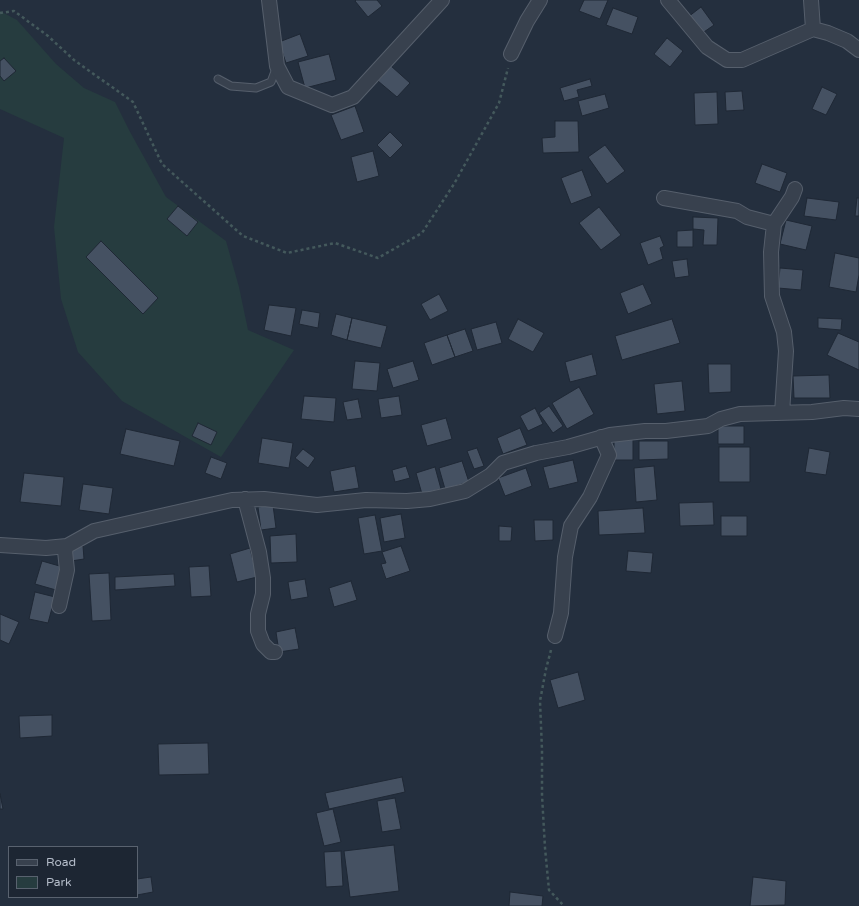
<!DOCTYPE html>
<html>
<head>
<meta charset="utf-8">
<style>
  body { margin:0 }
  #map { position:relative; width:859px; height:906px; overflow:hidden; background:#242f3e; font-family:"Varela Round",sans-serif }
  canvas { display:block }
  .legend { position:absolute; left:8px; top:846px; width:130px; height:52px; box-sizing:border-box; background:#1d2633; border:1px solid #59626f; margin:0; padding:5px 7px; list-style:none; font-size:12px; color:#b4bcc9 }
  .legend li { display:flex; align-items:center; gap:8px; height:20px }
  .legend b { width:20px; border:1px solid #59626f }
</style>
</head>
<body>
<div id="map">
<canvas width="859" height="906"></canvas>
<ul class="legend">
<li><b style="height:5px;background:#38414e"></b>Road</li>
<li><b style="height:11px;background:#263c3f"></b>Park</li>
</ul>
</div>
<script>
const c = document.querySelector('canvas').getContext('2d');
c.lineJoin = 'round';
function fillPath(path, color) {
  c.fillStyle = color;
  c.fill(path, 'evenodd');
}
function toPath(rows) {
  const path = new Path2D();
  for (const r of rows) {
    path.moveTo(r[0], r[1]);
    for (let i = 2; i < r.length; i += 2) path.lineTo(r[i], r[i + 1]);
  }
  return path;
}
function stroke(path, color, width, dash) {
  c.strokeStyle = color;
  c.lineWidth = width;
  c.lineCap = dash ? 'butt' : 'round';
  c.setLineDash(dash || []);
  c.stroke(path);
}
fillPath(toPath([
  [0,11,17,20,56,64,84,88,115,102,129,130,166,197,226,241,239,287,248,330,294,350,221,457,122,401,78,352,61,299,54,227,64,138,0,109]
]), '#263c3f');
const building = toPath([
  [356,0,377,0,382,6,368,17,355,1,356,0],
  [584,0,608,0,600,19,579,11,584,0],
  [701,7,714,25,701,34,688,17,701,7],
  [613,8,638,17,632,34,606,25,613,8],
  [300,34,308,56,286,63,279,42,300,34],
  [667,38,683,51,670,67,654,54,667,38],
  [329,54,336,80,305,88,298,62,329,54],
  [4,58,16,71,4,81,0,76,0,61,4,58],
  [391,66,410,83,397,97,378,81,391,66],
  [590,79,592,86,577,90,579,97,564,101,560,88,590,79],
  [822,87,837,94,826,115,812,109,822,87],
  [742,91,744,110,726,111,725,92,742,91],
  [717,92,718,124,695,125,694,93,717,92],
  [605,94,609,108,582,116,578,101,605,94],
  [355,106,364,132,341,140,331,115,355,106],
  [555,121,578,121,579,152,543,153,542,138,555,137,555,121],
  [390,132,403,145,390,158,377,145,390,132],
  [605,145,625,171,607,184,588,157,605,145],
  [373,151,379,176,357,182,351,157,373,151],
  [762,164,787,173,780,192,755,183,762,164],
  [582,170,592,196,571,204,561,178,582,170],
  [807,198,839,202,836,220,804,216,807,198],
  [857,198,859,198,859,216,855,216,857,198],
  [178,206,198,222,187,236,167,219,178,206],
  [599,207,621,235,601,250,579,223,599,207],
  [693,217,718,218,717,245,703,245,704,230,693,229,693,217],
  [786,220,812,226,806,250,780,244,786,220],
  [693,230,693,247,677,247,677,231,693,230],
  [660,236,664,246,660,248,663,259,648,265,640,243,660,236],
  [101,241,158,298,143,314,86,257,101,241],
  [835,253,859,258,859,275,856,292,829,287,835,253],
  [687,259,689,276,675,278,672,261,687,259],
  [780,268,803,270,801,290,778,288,780,268],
  [643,284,652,304,628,314,620,293,643,284],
  [439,294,448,311,430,320,421,304,439,294],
  [269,305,296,308,291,336,264,330,269,305],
  [302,310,320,313,318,328,299,324,302,310],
  [336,314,352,318,347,340,331,335,336,314],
  [352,318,387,326,381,348,347,340,352,318],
  [818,318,842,319,841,330,818,328,818,318],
  [518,319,544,333,533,352,508,339,518,319],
  [672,319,680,343,622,360,615,336,672,319],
  [496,322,502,343,477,350,471,329,496,322],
  [465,329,473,351,455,357,447,335,465,329],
  [838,333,859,342,859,370,827,355,838,333],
  [447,335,455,357,432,365,424,343,447,335],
  [592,354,597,375,570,382,565,362,592,354],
  [355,361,380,363,377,391,352,389,355,361],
  [413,361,419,380,393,388,387,369,413,361],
  [708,364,731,364,731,392,709,393,708,364],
  [829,375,830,398,794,398,793,376,829,375],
  [682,381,685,411,657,414,654,384,682,381],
  [579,387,594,414,567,429,552,403,579,387],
  [304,396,336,398,334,422,301,419,304,396],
  [399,396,402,415,381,418,378,399,399,396],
  [358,399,362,418,347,420,343,402,358,399],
  [549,406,563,426,553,433,539,413,549,406],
  [535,408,543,424,528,431,520,416,535,408],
  [446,418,452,439,427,446,421,425,446,418],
  [198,423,217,432,211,445,192,436,198,423],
  [718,426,744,426,744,444,718,444,718,426],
  [520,428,527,445,503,454,497,438,520,428],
  [126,429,180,441,174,466,120,454,126,429],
  [262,438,293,443,289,468,258,463,262,438],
  [614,439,633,439,633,460,614,460,614,439],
  [639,441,668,441,668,459,639,460,639,441],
  [719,447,750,447,750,482,719,482,719,447],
  [477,448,484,466,474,469,467,451,477,448],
  [809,448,830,452,826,475,805,472,809,448],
  [303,449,315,458,308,468,295,458,303,449],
  [211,457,227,463,221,479,205,473,211,457],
  [573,460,578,482,549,489,543,467,573,460],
  [462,461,469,482,445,489,439,468,462,461],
  [355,466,359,488,334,492,330,471,355,466],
  [406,466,410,478,395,482,392,470,406,466],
  [654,466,657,500,636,502,634,468,654,466],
  [435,467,441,489,422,494,416,473,435,467],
  [526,468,532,486,505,496,498,478,526,468],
  [24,473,64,477,61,506,20,502,24,473],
  [83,484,113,488,109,514,79,510,83,484],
  [713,502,714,525,680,526,679,503,713,502],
  [273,505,276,528,261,530,258,507,273,505],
  [643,508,645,533,599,535,598,511,643,508],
  [401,514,405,538,384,542,380,518,401,514],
  [375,515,382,551,364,554,358,518,375,515],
  [721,516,747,516,747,536,721,536,721,516],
  [534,520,553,520,553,540,535,541,534,520],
  [499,526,512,527,511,541,499,541,499,526],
  [296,534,297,562,271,563,270,536,296,534],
  [83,546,84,559,71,561,70,548,83,546],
  [401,546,410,571,386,579,381,564,386,563,382,552,401,546],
  [250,548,257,577,237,582,230,554,250,548],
  [628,551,653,553,651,573,626,571,628,551],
  [42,561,63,567,56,590,35,584,42,561],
  [209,566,211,596,191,597,189,567,209,566],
  [109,573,111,620,92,621,89,574,109,573],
  [174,574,175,586,115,590,115,577,174,574],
  [305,579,308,597,291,600,288,582,305,579],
  [351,581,357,600,334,607,329,588,351,581],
  [35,592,55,597,48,623,29,619,35,592],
  [0,614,19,622,9,644,0,640,0,614],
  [295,628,299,649,279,652,276,632,295,628],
  [578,672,585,700,558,708,550,680,578,672],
  [52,715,52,736,20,738,19,716,52,715],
  [208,743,209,774,159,775,158,744,208,743],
  [402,777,405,792,329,809,325,793,402,777],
  [0,794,3,809,0,809,0,794],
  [395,798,401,829,382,832,377,801,395,798],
  [333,809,341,842,324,846,316,813,333,809],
  [394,845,399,891,350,897,344,851,394,845],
  [341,851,343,886,326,887,324,852,341,851],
  [151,877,153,892,137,895,137,879,151,877],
  [753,877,786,881,785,905,750,906,753,877],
  [510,892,543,896,542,906,509,906,510,892]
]);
fillPath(building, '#455162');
stroke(building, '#1f2835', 1);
const lane = toPath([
  [218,79,231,86,256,88,271,82,277,66]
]);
const street = toPath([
  [269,0,277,66,288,87,332,105,353,97,442,0],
  [668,0,707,47,727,60,742,60,813,29,828,33,847,41,859,50],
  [811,0,813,29],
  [511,54,527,21,540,0],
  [664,198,737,211,747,217,774,224],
  [782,413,786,351,784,332,772,296,771,252,774,224,792,197,795,189],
  [245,499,259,552,263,578,263,594,258,614,258,631,263,644,271,652,275,652],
  [0,545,46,548,67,546,94,531,232,500,264,499,317,505,366,500,407,501,430,499,465,491,491,475,503,463,536,453,568,447,610,435,645,431,666,431,708,426,721,419,740,414,812,412,844,408,859,409],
  [59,606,67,570,65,551,67,546],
  [555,636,561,613,565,557,571,526,590,497,609,455,601,437]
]);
stroke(lane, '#565f6c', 9);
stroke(street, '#565f6c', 16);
stroke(toPath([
  [0,13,14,11,48,36,74,60,133,102,162,164,243,236,287,253,335,243,378,258,422,233,454,184,499,103,508,68],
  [551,650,546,669,540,701,542,750,542,795,545,848,549,890,564,906]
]), '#44595c', 2.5, [3, 3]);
stroke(lane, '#38414e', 7);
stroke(street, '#38414e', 14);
</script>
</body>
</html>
